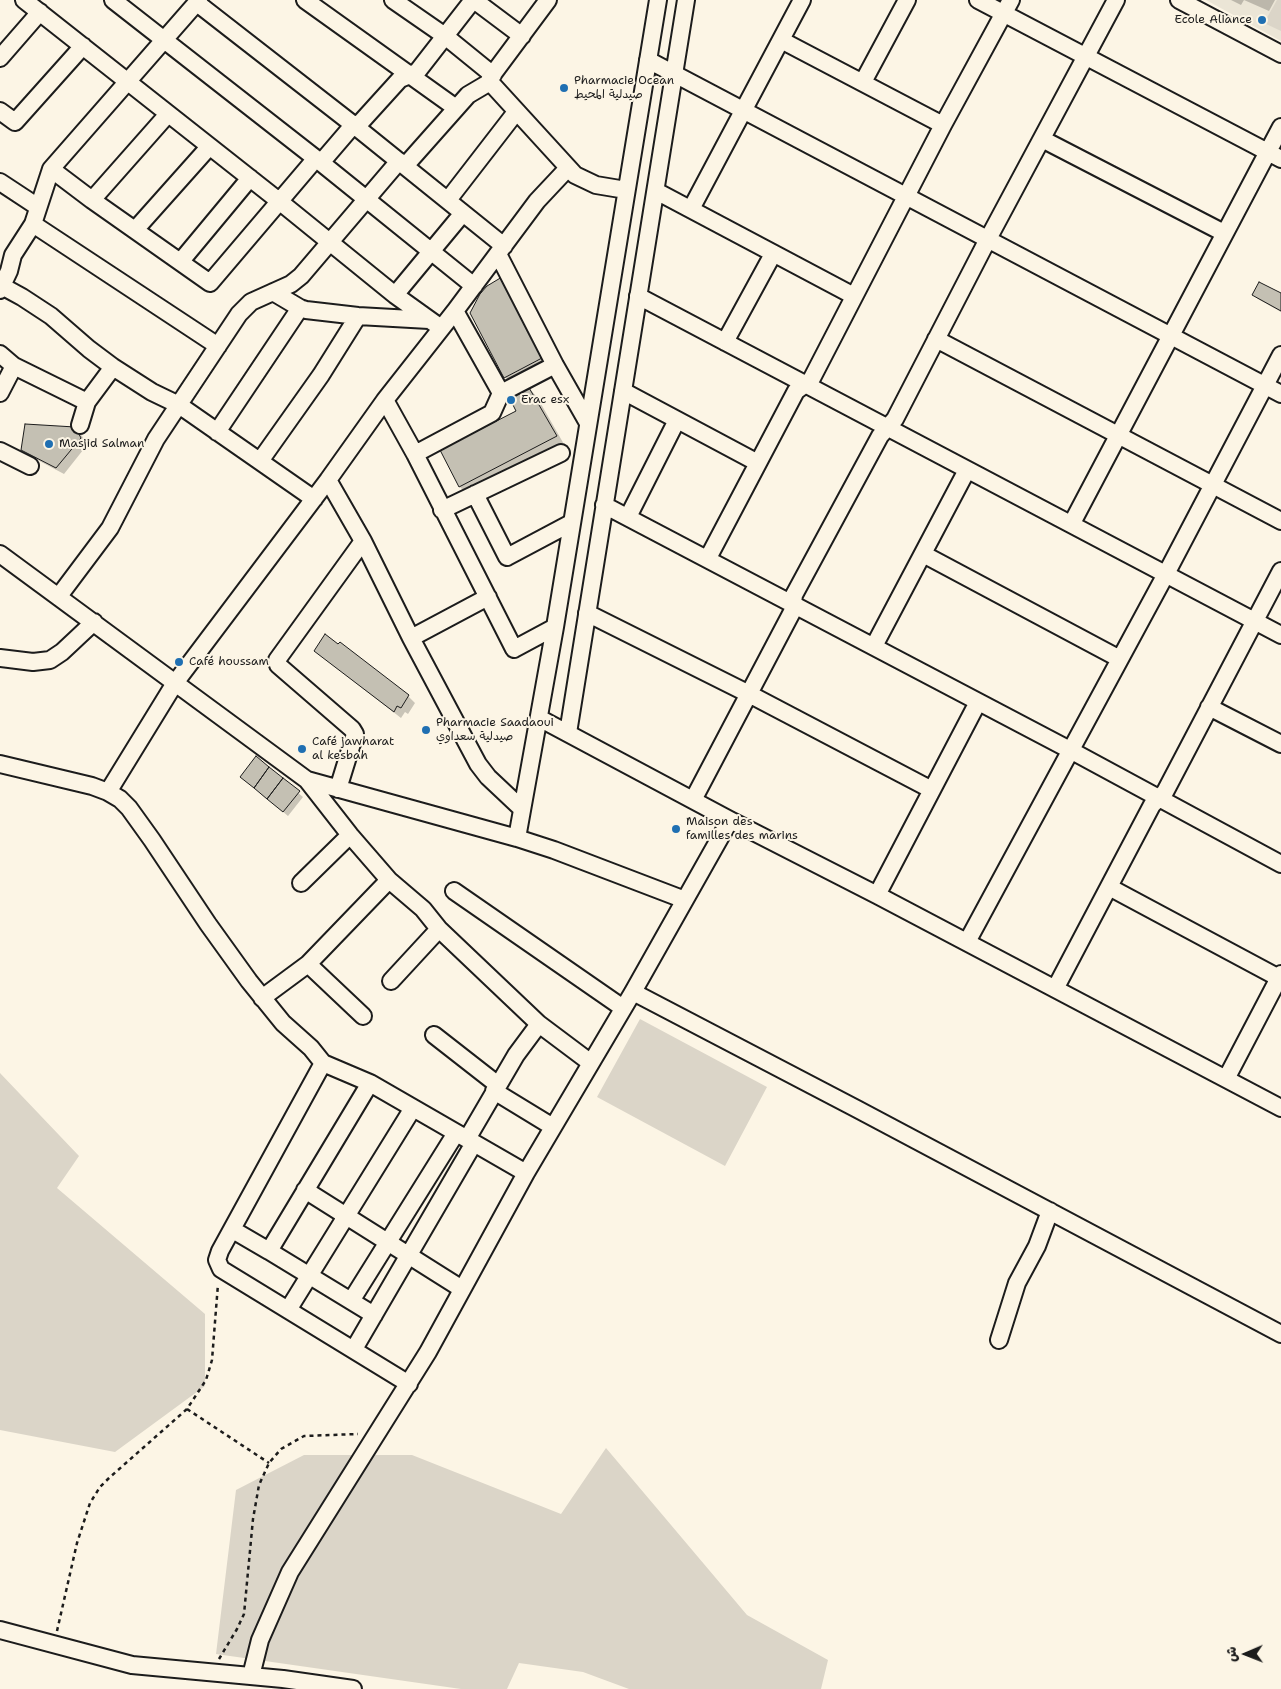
<!DOCTYPE html>
<html>
<head>
<meta charset="utf-8">
<style>
  body { margin:0 }
  #map { position:relative; width:1281px; height:1689px; overflow:hidden; background:#fcf5e5; font-family:"Shantell Sans","Playpen Sans Arabic",sans-serif }
  canvas { display:block }
  .north { position:absolute; left:1221px; top:1629px; width:50px; height:50px; -webkit-text-stroke:4px #fcf5e5; paint-order:stroke; rotate:269deg; font-size:14px; font-weight:700; line-height:20px; text-align:center; color:#1c1c1c }
  .north::after { content:''; display:block; margin:auto; width:18px; height:22px; background:#1c1c1c; clip-path:polygon(50% 0,100% 100%,50% 72%,0 100%) }
</style>
</head>
<body>
<div id="map">
<canvas width="1281" height="1689"></canvas>
<div class="north">ش</div>
</div>
<script>
const c = document.querySelector('canvas').getContext('2d');
c.lineJoin = 'round';
function fillPath(path, color) {
  c.fillStyle = color;
  c.fill(path, 'evenodd');
}
function toPath(rows) {
  const path = new Path2D();
  for (const r of rows) {
    path.moveTo(r[0], r[1]);
    for (let i = 2; i < r.length; i += 2) path.lineTo(r[i], r[i + 1]);
  }
  return path;
}
function stroke(path, color, width, dash) {
  c.strokeStyle = color;
  c.lineWidth = width;
  c.lineCap = dash ? 'butt' : 'round';
  c.setLineDash(dash || []);
  c.stroke(path);
}
function label(font, color, halo, rows, align = 'center') {
  c.font = font + ' "Shantell Sans","Playpen Sans Arabic",sans-serif';
  c.lineWidth = 4;
  c.setLineDash([]);
  c.textBaseline = 'middle';
  c.strokeStyle = halo;
  c.fillStyle = color;
  for (const [text, x, y, turn = 0] of rows) {
    c.save();
    c.translate(x, y);
    c.rotate((+turn || 0) * Math.PI / 180);
    c.textAlign = isNaN(turn) ? turn : align;
    if (halo) c.strokeText(text, 0, 0);
    c.fillText(text, 0, 0);
    c.restore();
  }
}
fillPath(toPath([
  [1206,0,1281,0,1281,41]
]), '#ebe5d6');
fillPath(toPath([
  [1277,0,1281,0,1281,31,1264,23],
  [640,1019,767,1087,725,1166,597,1097],
  [0,1073,79,1156,57,1188,205,1314,205,1386,115,1452,0,1430],
  [606,1448,747,1615,828,1660,821,1689,629,1689,583,1672,519,1663,507,1689,461,1689,216,1654,236,1490,304,1455,412,1455,561,1514]
]), '#dbd5c8');
fillPath(toPath([
  [1231,0,1275,0,1269,11,1244,0,1241,5],
  [502,279,550,368,515,386,505,377],
  [1254,295,1281,295,1281,312,1258,299],
  [528,387,537,397,565,446,469,496,460,487,442,451,518,412],
  [75,428,82,436,87,445,64,474,30,456,22,449],
  [315,651,408,696,415,703,408,714,405,712,401,718],
  [256,758,303,797,288,816,246,781]
]), '#0003');
const building = toPath([
  [502,277,542,358,504,378,470,313,480,294,487,286,502,277],
  [1259,282,1281,293,1281,311,1252,295,1259,282],
  [528,386,557,436,459,487,440,450,516,411,509,397,528,386],
  [25,424,75,427,81,438,56,468,21,450,25,424],
  [325,634,338,644,340,642,409,695,401,708,397,706,394,712,314,651,325,634],
  [256,756,269,767,254,788,240,777,256,756],
  [269,767,283,778,267,799,254,788,269,767],
  [283,778,300,791,283,812,267,799,283,778]
]);
fillPath(building, '#c4c0b3');
stroke(building, '#1c1c1c', 1);
const minor = toPath([
  [24,0,279,201,395,295,441,328],
  [113,0,319,161,474,286],
  [305,0,456,108],
  [393,0,445,36,493,75],
  [474,0,522,36],
  [978,0,1281,159],
  [1179,0,1281,54],
  [197,3,355,126,504,246],
  [781,40,943,125],
  [0,58,40,12],
  [648,60,1281,394],
  [490,82,575,175,596,185,626,190],
  [863,82,907,0],
  [0,111,15,122,83,46],
  [1042,139,1224,233],
  [405,166,468,95,490,82,490,78,548,0],
  [51,169,92,200,210,283,312,163,325,158,349,130,361,122,400,79,417,72,473,0],
  [0,182,38,207],
  [656,191,854,296],
  [92,200,168,114],
  [448,200,516,112],
  [691,209,802,0],
  [33,224,218,346],
  [135,230,209,147],
  [498,254,555,365,588,423],
  [181,261,250,178],
  [0,285,22,297,51,316,89,349,113,367,152,392,179,405,314,499],
  [0,290,9,271,13,255,33,224,51,169,199,0],
  [273,292,300,308,306,310,358,316,429,320],
  [395,295,463,213],
  [638,296,1281,635],
  [455,311,501,393],
  [936,339,1281,521],
  [725,342,773,254],
  [0,354,14,366],
  [623,391,758,463],
  [0,393,14,366,87,402,113,367],
  [385,400,415,454,514,649,555,627],
  [80,425,87,402],
  [217,432,300,308],
  [0,451,30,466],
  [415,454,492,413,501,393,555,365],
  [260,461,321,375,358,316],
  [328,480,363,541,411,638,478,764,488,777,522,809],
  [475,494,507,557,571,523],
  [604,505,1070,750,1281,864],
  [442,510,561,453],
  [628,517,677,420],
  [1072,523,1281,127],
  [0,554,307,780,517,838,554,850,685,900],
  [923,554,1120,659],
  [708,558,796,391,811,380,943,125,1011,0],
  [59,596,110,528,156,439,239,314,251,302,291,284,301,276,399,161],
  [587,613,749,694,932,790],
  [411,638,488,597],
  [874,646,967,470],
  [0,658,33,662,50,660,62,652,94,622],
  [1209,707,1281,744],
  [539,718,730,820,877,895,1281,1108],
  [568,733,686,0],
  [0,764,92,786,108,792,120,799,129,808,152,840,208,924,249,981,283,1023,311,1048,323,1063,370,1083,526,1173],
  [307,780,350,835,389,880,423,909,439,929,539,1024,591,1063],
  [338,789,355,734,352,729,278,665,277,660,363,541],
  [108,792,175,683,328,480,385,400,455,311,537,201,568,168],
  [693,800,792,612,794,595,880,436,895,419,988,239,1116,0],
  [517,838,555,627,658,0],
  [301,883,350,835],
  [1109,887,1279,978],
  [454,891,623,1008],
  [877,895,978,702],
  [967,942,1166,574,1281,355],
  [308,964,363,1016],
  [391,981,439,929],
  [1055,989,1152,805,1165,792,1281,571],
  [633,992,857,1109,1281,1334],
  [262,998,308,964,389,880],
  [434,1035,498,1085],
  [323,1063,220,1251,217,1260,221,1269,409,1384],
  [1226,1079,1281,974],
  [494,1091,553,1127],
  [467,1139,516,1055,539,1024],
  [305,1190,462,1289],
  [233,1230,269,1251,370,1083],
  [269,1251,374,1315],
  [351,1301,456,1133],
  [288,1310,413,1108],
  [999,1340,1017,1283,1037,1246,1050,1211],
  [354,1349,474,1143],
  [0,1630,132,1665,283,1679,353,1689],
  [251,1676,260,1640,290,1572,428,1352,526,1173,633,992,730,820]
]);
stroke(minor, '#1c1c1c', 20);
stroke(toPath([
  [187,1409,269,1463],
  [57,1631,77,1543,90,1503,100,1487,109,1478,187,1409,206,1380,212,1360,218,1284],
  [219,1659,237,1629,244,1614,253,1519,259,1485,269,1463,281,1449,304,1436,358,1434]
]), '#1c1c1c', 2.5, [4, 4]);
stroke(minor, '#fcf5e5', 16);
for (const [x, y, r, color] of [
  [1262,20,5,"#1f6fb2"],
  [564,88,5,"#1f6fb2"],
  [511,400,5,"#1f6fb2"],
  [49,444,5,"#1f6fb2"],
  [179,662,5,"#1f6fb2"],
  [426,730,5,"#1f6fb2"],
  [302,749,5,"#1f6fb2"],
  [676,829,5,"#1f6fb2"]
]) {
  const dot = new Path2D();
  dot.arc(x, y, r, 0, 2 * Math.PI);
  c.fillStyle = color;
  c.fill(dot);
  stroke(dot, '#fcf5e5', 2);
}
label('12px', '#1c1c1c', '#fcf5e5', [
  ["Ecole Aliance",1252,20,"right"],
  ["Pharmacie Ocean",574,81],
  ["صيدلية المحيط",574,95],
  ["Erac esx",521,400],
  ["Masjid Salman",59,444],
  ["Café houssam",189,662],
  ["Pharmacie Saadaoui",436,723],
  ["صيدلية سعداوي",436,737],
  ["Café jawharat",312,742],
  ["al kesbah",312,756],
  ["Maison des",686,822],
  ["familles des marins",686,836]
], 'left');
</script>
</body>
</html>
